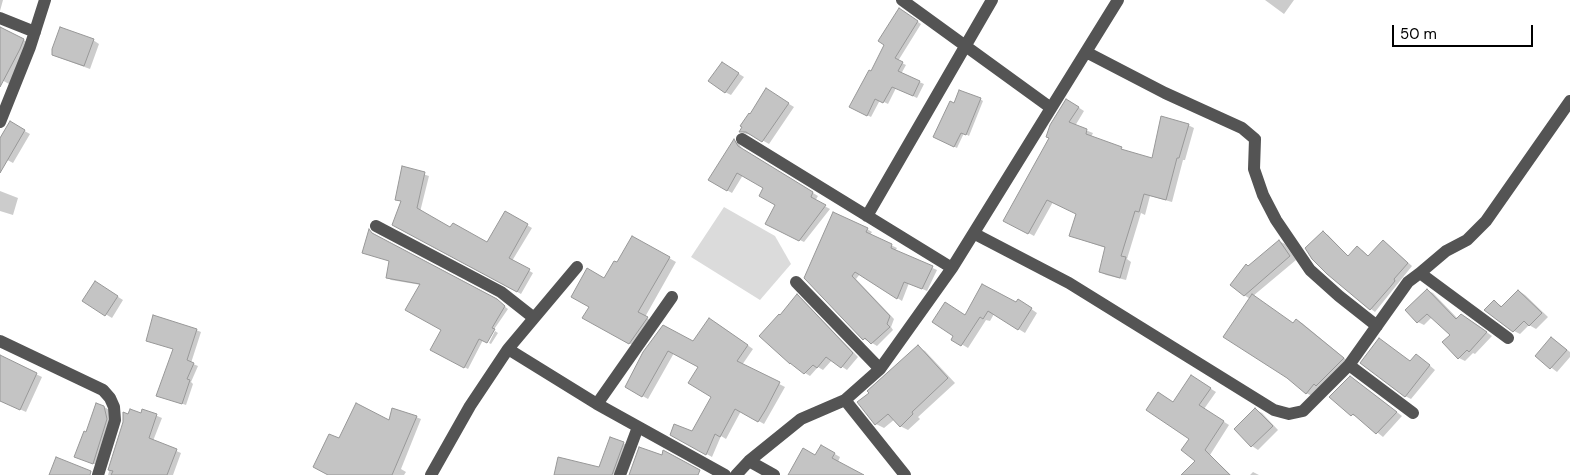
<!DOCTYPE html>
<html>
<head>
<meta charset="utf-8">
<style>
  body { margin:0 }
  #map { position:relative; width:1570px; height:475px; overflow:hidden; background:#fff; font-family:"DM Sans",sans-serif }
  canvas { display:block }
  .scale { position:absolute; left:1392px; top:25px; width:141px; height:22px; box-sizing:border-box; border:2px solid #000; border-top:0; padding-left:6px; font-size:15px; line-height:18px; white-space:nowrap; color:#000; -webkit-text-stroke:4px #fff; paint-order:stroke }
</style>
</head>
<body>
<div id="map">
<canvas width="1570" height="475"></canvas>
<div class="scale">50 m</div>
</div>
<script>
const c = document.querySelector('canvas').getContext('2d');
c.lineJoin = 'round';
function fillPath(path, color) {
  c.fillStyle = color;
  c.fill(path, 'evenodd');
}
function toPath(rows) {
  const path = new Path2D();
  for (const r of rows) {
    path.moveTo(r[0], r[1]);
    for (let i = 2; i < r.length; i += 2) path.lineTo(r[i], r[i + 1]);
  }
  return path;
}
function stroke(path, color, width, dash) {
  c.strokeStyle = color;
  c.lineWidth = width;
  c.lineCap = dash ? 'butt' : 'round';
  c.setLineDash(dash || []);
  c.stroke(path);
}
fillPath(toPath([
  [724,207,775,236,791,264,760,300,691,257]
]), '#dbdbdb');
fillPath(toPath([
  [0,0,3,0,0,11],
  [1265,0,1294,0,1284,14],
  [903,12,921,24,898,61,906,65,901,74,924,84,917,98,896,88,888,104,880,100,871,117,855,109,871,72],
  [0,27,29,43,9,84,0,79],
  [93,40,99,44,90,69,60,58,53,55],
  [728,67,744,77,731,95,725,92],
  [766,90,794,107,769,144,753,135,746,134,741,131],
  [980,99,983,101,969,136,964,133,957,148,935,137,954,105],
  [1067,100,1084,111,1075,126,1093,133,1091,137,1127,152,1153,160,1188,125,1194,128,1185,160,1183,160,1172,202,1150,196,1145,215,1141,213,1127,259,1131,262,1126,280,1106,275,1100,272,1106,248,1076,238,1070,235,1077,214,1053,202,1034,236,1005,220,1050,138],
  [10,123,30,134,13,163,0,156,0,141],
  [734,141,739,144,743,150,818,196,815,201,830,209,804,242,771,226,777,204,765,187,743,175,732,193,709,180],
  [403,168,429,176,420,212,451,229,487,243,506,213,532,228,512,261,533,273,521,294,393,224,402,202,397,199],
  [0,191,18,198,13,215,0,211],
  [867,229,872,232,870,235,897,248,895,251,937,270,927,291,909,283,902,301,860,274,856,279,894,319,891,327,893,330,877,346,869,341,869,342,864,339,805,278],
  [369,231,376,236,500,303,508,309,486,341,483,340,468,369,435,352,442,330,421,285,391,280,387,277,390,261,363,253],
  [1323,232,1328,235,1349,257,1362,250,1369,257,1387,244,1412,266,1375,312,1371,309],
  [632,237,676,262,645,317,654,322,636,347,584,318,605,280,617,264],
  [1279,241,1285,244,1296,260,1253,296,1294,324,1297,320,1302,323,1349,362,1312,396,1306,393,1250,299,1244,295,1249,267],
  [96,283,123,300,112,318,84,301],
  [1427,290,1433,293,1458,319,1467,318,1492,336,1475,354,1473,353,1465,361,1459,358,1452,335,1432,317,1424,325,1418,322],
  [1519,291,1525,295,1548,317,1536,329,1529,325,1520,334,1514,331,1494,301,1503,307],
  [797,296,802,299,858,357,847,370,832,360,823,370,818,367,810,376,805,373,781,317],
  [1016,304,1024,304,1037,313,1025,333,994,314,990,321,986,320,968,348,953,339,965,317],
  [715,322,753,349,742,365,785,387,764,424,741,411,726,439,721,436,712,457,671,434,693,433,712,397,700,366,674,353,648,399,626,387,644,353,693,342],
  [196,330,201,332,191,363,198,366,191,382,193,384,186,405,157,395,174,349,147,340],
  [495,331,498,333,491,344,489,343],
  [1552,338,1570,352,1570,357,1557,372,1536,356],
  [1379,339,1411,362,1422,359,1435,370,1411,399,1405,396],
  [918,347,925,351,955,383,918,417,920,419,908,430,900,426,895,419,884,428,876,424],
  [0,357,42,377,26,412,0,400],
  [1197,380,1216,392,1204,409,1229,425,1210,455,1231,475,1185,475,1197,461,1191,439],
  [1356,381,1402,416,1383,437,1358,417,1352,415],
  [104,407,110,410,112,423,99,466,76,457,87,433],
  [143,410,162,418,153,441,181,453,173,475,108,475,124,423,129,415,142,414],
  [1256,410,1262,413,1278,430,1258,450,1252,446,1235,429],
  [416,417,421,419,401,469,406,472,404,475,330,475,339,440,390,421],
  [623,443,630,447,619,475,555,475,600,468],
  [821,446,840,457,838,462,861,475,789,475,815,457],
  [1253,472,1259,475,1250,475]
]), '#0003');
const building = toPath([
  [899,8,918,21,895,58,903,62,898,71,920,81,913,96,892,87,883,103,875,99,867,116,849,107,869,70,871,71,884,45,878,41,899,8],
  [0,27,24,39,20,49,0,87,0,27],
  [60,27,94,39,84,66,52,55,52,49,60,27],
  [722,62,739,73,725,93,708,81,722,62],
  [766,88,789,103,762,142,746,132,739,132,742,127,740,126,749,113,750,114,766,88],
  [959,90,981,98,966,135,961,133,954,147,933,137,950,101,954,103,959,90],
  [1066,99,1079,107,1069,122,1087,129,1086,134,1122,147,1121,149,1152,158,1161,116,1189,124,1179,158,1177,158,1166,200,1144,194,1139,212,1135,211,1121,256,1126,257,1120,278,1099,272,1105,247,1069,236,1076,214,1047,200,1028,234,1003,221,1049,138,1046,137,1050,125,1066,99],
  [10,121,25,130,0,173,0,138,10,121],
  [734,139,738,146,813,192,811,197,826,205,799,241,765,224,775,205,759,196,763,188,737,173,727,191,708,180,734,139],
  [402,166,425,172,417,208,450,227,453,223,487,242,505,211,528,224,509,258,530,269,517,292,392,225,401,201,395,200,402,166],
  [833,212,868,228,866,232,892,244,891,248,933,266,922,289,904,282,897,299,855,272,852,276,890,316,887,324,890,327,871,344,865,338,863,340,804,278,833,212],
  [369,229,372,233,497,299,505,306,492,328,495,329,487,343,479,339,464,368,430,350,441,330,405,310,420,284,386,278,389,261,362,253,369,229],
  [1323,231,1348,256,1357,246,1368,256,1383,240,1408,263,1394,279,1395,281,1391,286,1370,310,1327,274,1312,259,1305,248,1323,231],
  [632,236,670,257,638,312,648,317,629,344,582,318,589,307,571,297,587,268,604,278,614,261,617,262,632,236],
  [1279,240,1290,256,1244,296,1230,285,1246,264,1248,266,1279,240],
  [95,281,118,296,105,316,82,301,95,281],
  [982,284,1016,302,1018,299,1032,308,1018,330,988,311,983,319,980,317,961,346,951,340,953,336,932,322,945,302,965,315,982,284],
  [1427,289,1456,319,1461,314,1487,332,1469,352,1467,350,1458,359,1442,342,1450,335,1427,314,1417,323,1405,310,1427,289],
  [1518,290,1542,313,1529,326,1524,321,1513,332,1484,310,1494,300,1501,307,1518,290],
  [797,294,853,353,841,368,826,357,817,368,813,365,804,374,790,363,790,364,759,336,779,314,780,315,797,294],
  [1252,294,1293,323,1296,319,1344,358,1316,386,1314,384,1306,394,1287,378,1223,337,1252,294],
  [153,315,197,329,187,360,194,363,187,379,190,380,182,404,156,396,173,349,146,341,153,315],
  [709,318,748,345,737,361,780,382,766,409,758,422,735,409,720,437,715,434,706,455,670,435,674,424,692,431,711,397,688,383,698,367,668,351,642,397,625,387,643,352,663,325,693,341,709,318],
  [1551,337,1567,350,1550,369,1535,356,1551,337],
  [1379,338,1410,361,1416,354,1430,365,1405,397,1360,363,1379,338],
  [918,345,948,378,912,412,913,414,900,427,888,414,875,425,857,402,869,393,867,391,918,345],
  [0,355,37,373,20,410,0,401,0,355],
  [1191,375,1211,388,1199,405,1224,421,1205,450,1230,475,1181,475,1195,461,1181,450,1189,439,1146,410,1158,392,1173,402,1191,375],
  [1350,376,1397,412,1376,434,1353,414,1351,416,1329,397,1350,376],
  [96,403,104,406,107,419,93,464,74,457,84,431,86,432,96,403],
  [356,403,389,420,392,408,417,416,392,475,328,475,313,467,329,434,339,438,356,403],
  [1255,408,1273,426,1251,447,1234,429,1255,408],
  [130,409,141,413,142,409,157,414,149,438,177,449,167,475,111,475,113,471,108,470,123,422,123,412,128,414,130,409],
  [610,437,624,442,612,475,554,475,558,457,599,467,610,437],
  [821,445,835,453,832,458,864,475,788,475,803,448,815,455,821,445],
  [639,447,662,455,663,450,700,470,698,475,629,475,639,447],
  [56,457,91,471,90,475,49,475,56,457]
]);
fillPath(building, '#c4c4c4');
stroke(building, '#989898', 1);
stroke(toPath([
  [902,0,1051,108],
  [0,18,35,32],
  [1086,52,1165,93,1242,128,1255,139,1254,169,1263,195,1276,220,1310,270,1339,296,1377,326],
  [0,122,30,47,45,0],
  [742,139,952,268],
  [867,216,992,0],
  [376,226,501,292,534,318],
  [975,234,1069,283,1274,410,1289,414,1303,411,1349,365,1408,282,1420,273,1508,338],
  [1420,273,1446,251,1467,240,1486,221,1570,101],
  [796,282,880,369],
  [0,341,103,390,110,398,114,407,115,420,98,475],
  [508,349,577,267],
  [1349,365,1413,413],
  [845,400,905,475],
  [597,404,672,297],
  [749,461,774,475],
  [431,475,470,406,508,349,597,404,725,475],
  [620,475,638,427],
  [736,475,749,461,801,419,845,400,880,369,952,268,1118,0]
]), '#545454', 12);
</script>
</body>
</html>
